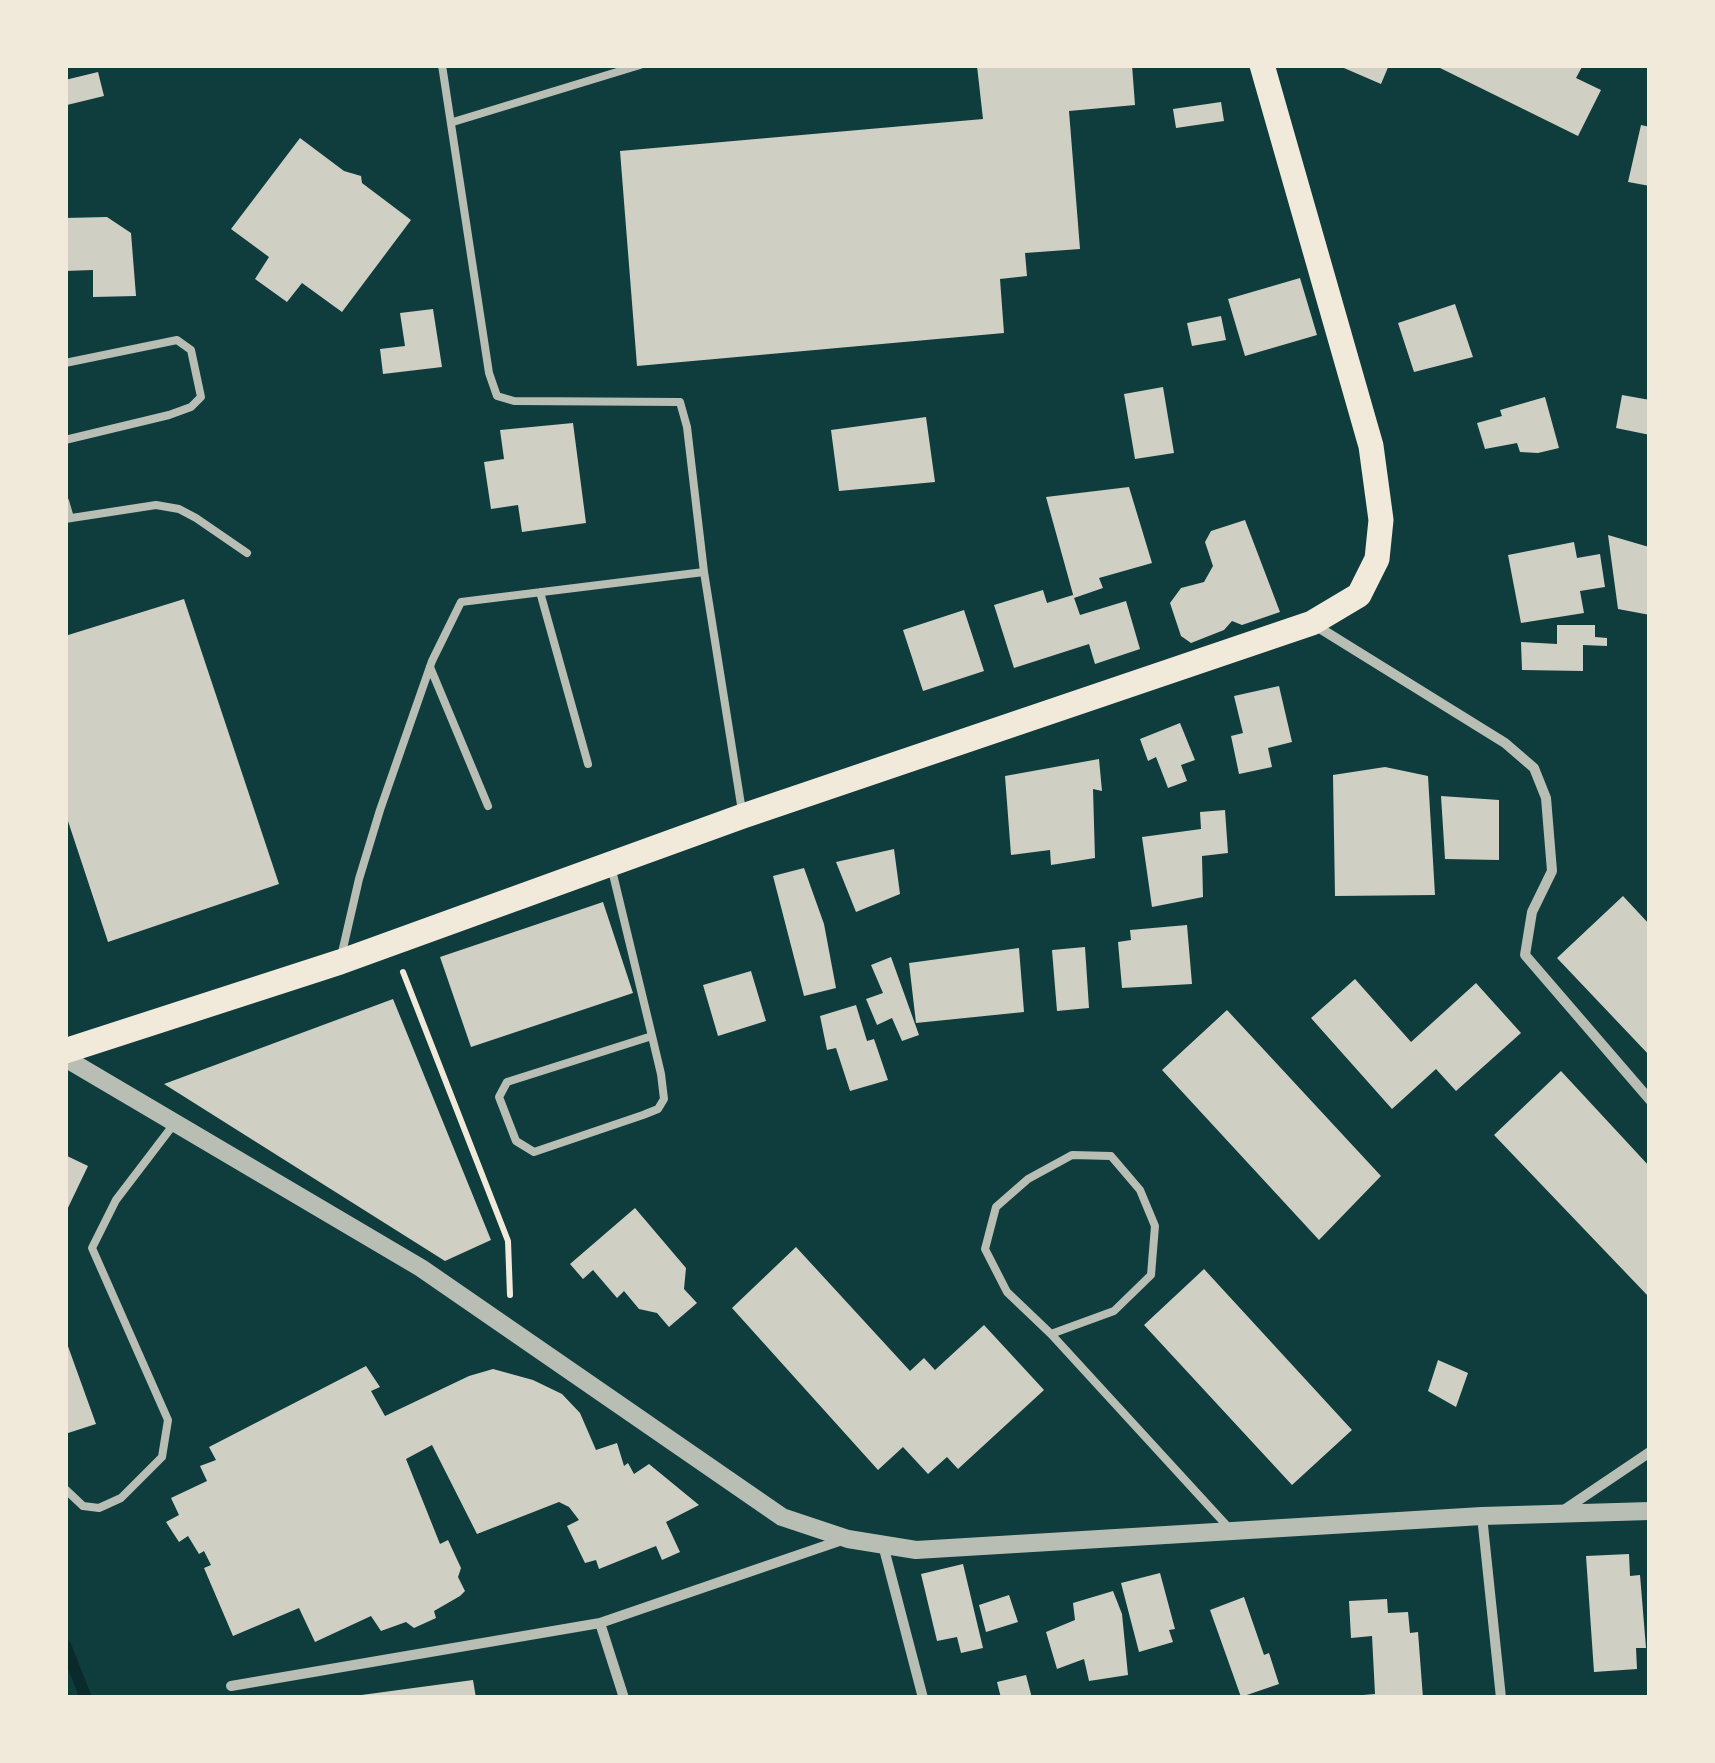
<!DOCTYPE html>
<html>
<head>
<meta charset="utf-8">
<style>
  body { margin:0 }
  #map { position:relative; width:1715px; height:1763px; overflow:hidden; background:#0f3d3e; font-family:"Times New Roman",serif }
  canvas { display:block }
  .frame { position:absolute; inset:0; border:68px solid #f1e9da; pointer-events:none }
</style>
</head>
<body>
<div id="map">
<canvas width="1715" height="1763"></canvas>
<div class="frame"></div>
</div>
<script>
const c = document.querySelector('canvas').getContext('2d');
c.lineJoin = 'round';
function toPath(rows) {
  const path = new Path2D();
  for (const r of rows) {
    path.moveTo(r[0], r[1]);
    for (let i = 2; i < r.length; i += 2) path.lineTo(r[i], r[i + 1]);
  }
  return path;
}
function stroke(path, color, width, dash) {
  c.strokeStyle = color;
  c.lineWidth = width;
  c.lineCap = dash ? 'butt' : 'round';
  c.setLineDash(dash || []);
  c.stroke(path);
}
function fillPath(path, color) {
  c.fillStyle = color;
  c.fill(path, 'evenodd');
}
stroke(toPath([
  [65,1645,86,1698]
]), '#0a2a2b', 12);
fillPath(toPath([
  [1132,65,1135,105,1069,111,1080,249,1025,253,1027,276,1000,279,1004,333,637,366,620,151,983,119,977,66],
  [1337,65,1389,65,1381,84],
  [1434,65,1583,65,1576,78,1601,90,1578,136],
  [98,72,104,96,67,105,65,80],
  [1221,102,1224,121,1176,128,1173,109],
  [1641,125,1650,127,1650,186,1628,182],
  [300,138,344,171,361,176,362,183,411,220,342,312,302,283,287,302,255,279,269,257,231,229],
  [107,217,131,233,136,296,93,297,93,270,65,271,65,218],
  [1300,278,1317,335,1245,356,1228,299],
  [1455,304,1473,357,1414,372,1398,323],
  [433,309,442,367,383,374,380,349,405,346,400,313],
  [1221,316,1226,340,1192,346,1187,323],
  [1163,387,1174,453,1135,459,1124,394],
  [1622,395,1650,400,1650,435,1616,428],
  [1545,397,1559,448,1538,453,1520,452,1517,443,1485,449,1477,423,1502,416,1500,410],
  [926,417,935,482,839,491,831,430],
  [573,423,586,523,522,532,518,505,491,509,484,462,504,459,500,430],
  [1129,487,1152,563,1099,578,1103,588,1074,598,1046,497],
  [1245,520,1280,612,1242,625,1232,621,1224,630,1191,643,1181,636,1170,603,1181,588,1204,582,1213,566,1205,542,1211,531],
  [1608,535,1649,547,1650,615,1618,609],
  [1574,542,1577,558,1600,554,1605,587,1580,591,1584,613,1521,623,1508,555],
  [1043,590,1047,603,1073,595,1080,615,1126,601,1140,649,1095,664,1089,644,1014,668,994,605],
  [184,599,279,884,108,942,65,812,65,636],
  [964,610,984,671,923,691,903,630],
  [1557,625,1595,625,1595,637,1607,638,1607,646,1583,645,1583,671,1522,670,1521,642,1557,644],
  [1279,686,1292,742,1268,748,1272,767,1239,774,1231,736,1243,733,1234,696],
  [1180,723,1195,760,1181,765,1187,781,1168,788,1156,757,1148,761,1140,739],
  [1099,759,1102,791,1093,789,1095,858,1051,865,1050,850,1011,855,1005,776],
  [1385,767,1428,776,1435,895,1335,896,1333,775],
  [1441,796,1499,800,1499,860,1445,859],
  [1225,810,1228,853,1202,856,1203,897,1152,907,1142,837,1201,829,1200,812],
  [894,849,900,894,856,912,836,862],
  [804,868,824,924,836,988,804,996,773,876],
  [1623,896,1650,925,1650,1056,1557,958],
  [603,902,633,993,471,1047,440,957],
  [1187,925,1192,984,1122,988,1118,942,1131,940,1130,930],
  [1085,947,1089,1008,1057,1011,1052,950],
  [1019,948,1024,1012,916,1023,909,963],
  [891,957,919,1035,902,1041,892,1018,877,1025,866,999,883,993,871,965],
  [751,971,766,1021,718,1036,703,985],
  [1355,979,1411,1042,1476,983,1521,1033,1456,1091,1436,1069,1392,1109,1311,1018],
  [393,999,491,1240,445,1261,164,1084],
  [856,1005,867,1041,874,1039,888,1080,850,1091,836,1048,827,1050,820,1016],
  [1227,1010,1381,1176,1319,1240,1162,1070],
  [1561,1071,1650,1167,1648,1296,1494,1135],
  [65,1155,88,1166,65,1214],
  [635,1208,686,1268,684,1289,697,1303,669,1327,657,1313,639,1309,624,1291,617,1298,593,1270,583,1279,570,1264],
  [796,1247,910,1371,924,1358,935,1370,984,1325,1044,1390,958,1469,947,1457,928,1474,903,1447,878,1470,732,1308],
  [1204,1269,1352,1430,1292,1485,1144,1325],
  [65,1338,96,1424,65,1434],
  [1438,1360,1468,1373,1456,1407,1428,1391],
  [366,1366,380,1387,371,1391,385,1416,469,1376,493,1369,533,1380,562,1394,580,1413,596,1450,617,1443,624,1466,628,1463,634,1474,649,1464,699,1505,666,1522,680,1552,662,1560,656,1546,599,1569,596,1560,585,1563,567,1526,579,1520,569,1507,559,1502,477,1534,432,1445,406,1459,440,1544,448,1540,461,1568,458,1577,465,1591,460,1596,434,1611,436,1618,414,1628,406,1622,381,1631,371,1616,315,1642,299,1608,233,1636,204,1568,211,1565,204,1551,199,1554,188,1536,179,1542,166,1522,179,1515,171,1498,207,1481,200,1466,216,1460,209,1447],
  [1629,1554,1630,1576,1640,1575,1646,1648,1636,1648,1637,1669,1594,1672,1586,1556],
  [963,1564,983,1648,961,1653,957,1637,937,1641,921,1574],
  [1160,1573,1175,1629,1169,1630,1173,1642,1139,1652,1121,1583],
  [1113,1591,1122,1614,1128,1675,1089,1681,1084,1659,1057,1669,1046,1632,1075,1620,1073,1603],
  [1009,1595,1018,1622,986,1632,979,1605],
  [1244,1597,1264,1655,1269,1653,1279,1684,1241,1697,1210,1610],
  [1387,1599,1388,1613,1408,1612,1410,1633,1418,1632,1423,1698,1363,1698,1363,1695,1375,1694,1372,1636,1351,1638,1349,1601],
  [1026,1675,1032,1698,1001,1698,997,1682],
  [473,1680,476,1698,354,1698,354,1696]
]), '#cfcfc3');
stroke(toPath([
  [403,972,508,1241,510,1295]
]), '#f1e9da', 6);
stroke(toPath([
  [442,65,489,373,497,396,514,401,680,402,687,427,704,572,742,811],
  [453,122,640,65],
  [65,363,177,340,191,350,201,397,191,407,169,415,65,440],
  [65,501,70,518],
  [65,519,156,505,179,509,196,518,247,553],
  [540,592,588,764],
  [430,667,488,806],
  [611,866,652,1036,661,1074,664,1099,658,1109,643,1115,534,1152,516,1141,499,1097,507,1082,652,1036],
  [341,957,359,879,380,810,432,661,461,602,704,572],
  [1051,1334,1114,1311,1151,1275,1155,1226,1140,1190,1111,1156,1072,1155,1028,1179,996,1207,985,1249,1007,1292,1051,1334,1229,1528],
  [65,1489,83,1506,99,1508,121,1498,162,1457,168,1420,92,1248,116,1200,174,1124]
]), '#b8beb3', 8);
stroke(toPath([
  [1313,624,1505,743,1534,768,1546,798,1552,871,1532,912,1525,955,1650,1100],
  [1564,1510,1650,1452],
  [1482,1516,1501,1698],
  [883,1545,923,1698],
  [600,1623,624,1698],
  [231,1686,600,1623,845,1539]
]), '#b8beb3', 10);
stroke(toPath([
  [65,1058,421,1268,782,1517,848,1539,916,1550,1482,1516,1650,1511]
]), '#b8beb3', 18);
stroke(toPath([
  [65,1051,340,962,743,816,1312,623,1359,595,1377,559,1381,520,1371,446,1262,65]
]), '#f1e9da', 25);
</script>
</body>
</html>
